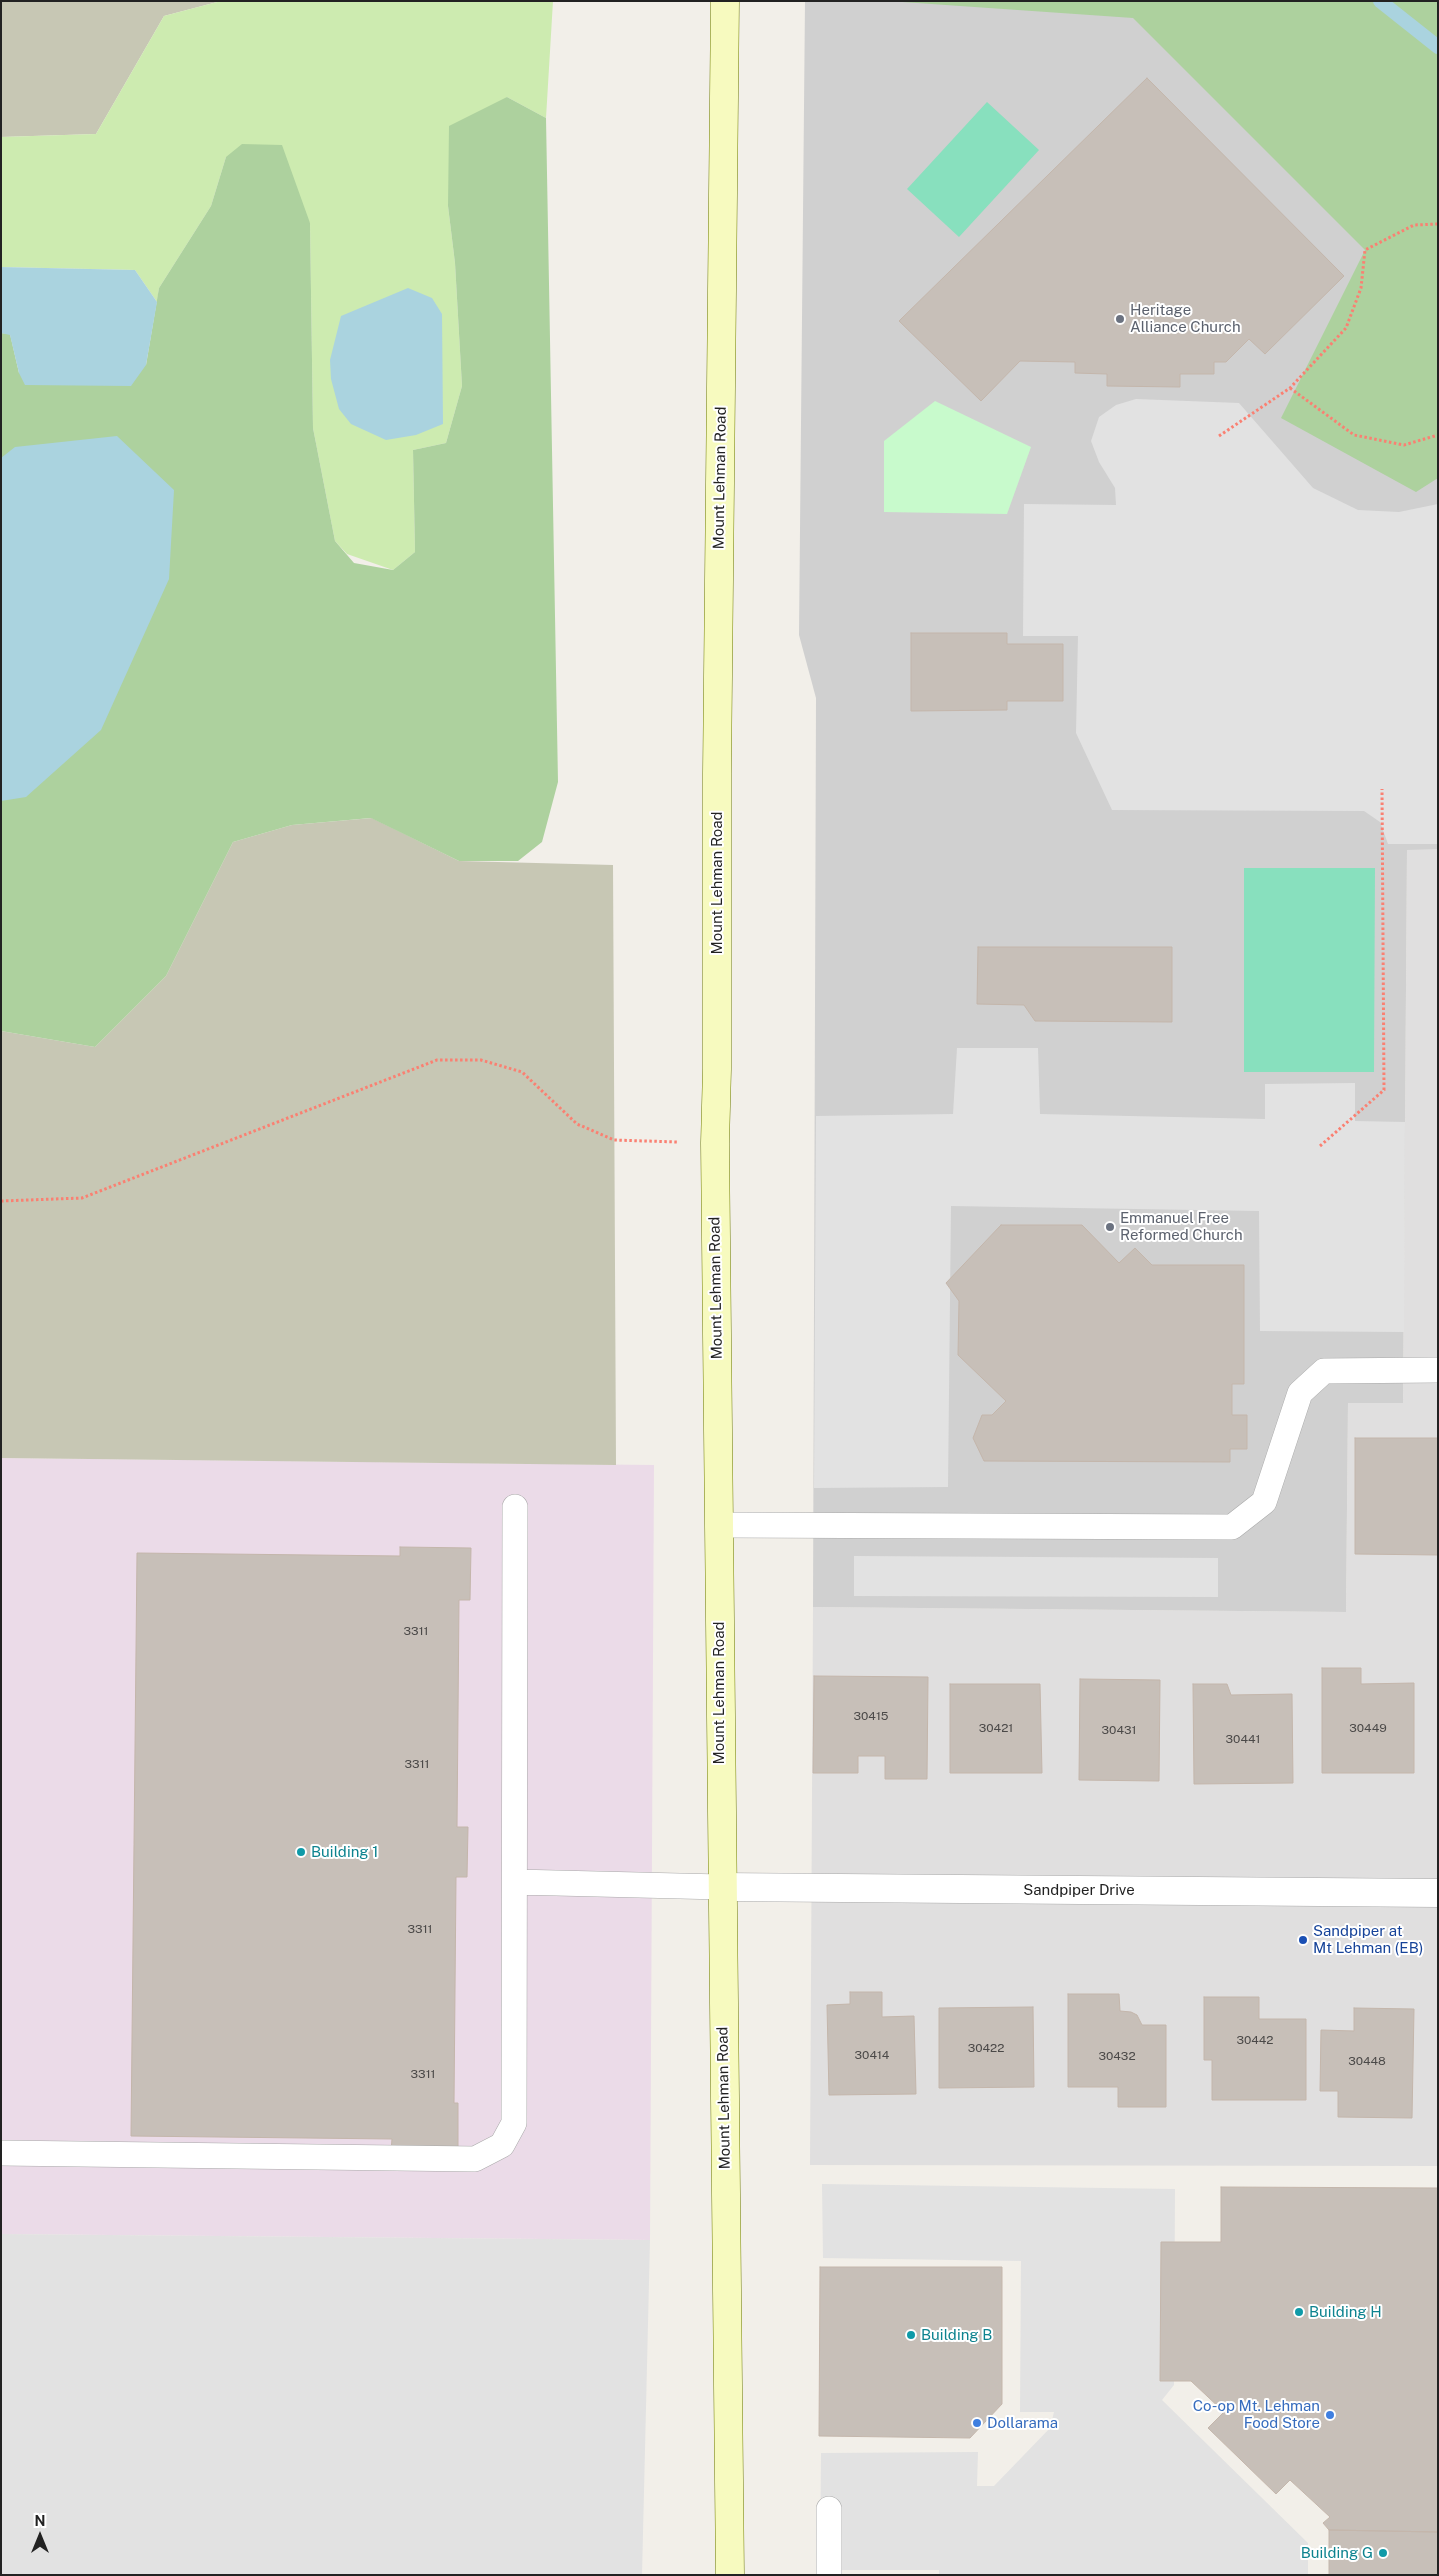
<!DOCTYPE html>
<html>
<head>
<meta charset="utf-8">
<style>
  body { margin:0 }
  #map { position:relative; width:1439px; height:2576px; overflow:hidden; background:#f2efe9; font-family:"Public Sans",sans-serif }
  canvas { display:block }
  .frame { position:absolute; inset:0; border:2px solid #222; pointer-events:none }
  .north { position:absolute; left:15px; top:2511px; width:50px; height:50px; -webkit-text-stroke:4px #fff; paint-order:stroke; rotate:0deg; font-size:14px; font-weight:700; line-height:20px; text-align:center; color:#222 }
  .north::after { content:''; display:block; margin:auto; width:18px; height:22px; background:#222; clip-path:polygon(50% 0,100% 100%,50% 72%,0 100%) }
</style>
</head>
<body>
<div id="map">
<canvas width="1439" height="2576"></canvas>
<div class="frame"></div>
<div class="north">N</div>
</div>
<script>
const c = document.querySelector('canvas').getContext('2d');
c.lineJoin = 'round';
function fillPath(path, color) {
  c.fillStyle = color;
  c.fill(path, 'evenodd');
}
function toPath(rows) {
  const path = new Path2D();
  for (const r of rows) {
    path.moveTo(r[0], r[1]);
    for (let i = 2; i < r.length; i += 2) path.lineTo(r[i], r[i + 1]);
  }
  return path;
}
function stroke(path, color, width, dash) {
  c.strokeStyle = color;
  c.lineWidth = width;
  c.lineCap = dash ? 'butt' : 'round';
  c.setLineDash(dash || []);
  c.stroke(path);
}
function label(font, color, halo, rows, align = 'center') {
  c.font = font + ' "Public Sans",sans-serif';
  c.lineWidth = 4;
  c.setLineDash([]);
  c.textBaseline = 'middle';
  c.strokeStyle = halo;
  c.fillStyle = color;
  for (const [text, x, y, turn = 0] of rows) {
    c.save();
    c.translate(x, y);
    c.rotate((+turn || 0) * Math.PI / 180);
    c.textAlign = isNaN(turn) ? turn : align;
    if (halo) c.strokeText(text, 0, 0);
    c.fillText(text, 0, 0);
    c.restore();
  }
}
fillPath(toPath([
  [1407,849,1438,849,1438,2166,810,2165,813,1607,1346,1612,1348,1402,1403,1403]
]), '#e0dfdf');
fillPath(toPath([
  [1,1458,654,1465,650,2240,1,2234]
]), '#ebdbe8');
fillPath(toPath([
  [805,1,1224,1,1438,4,1438,849,1407,850,1403,1403,1348,1403,1346,1612,813,1607,816,698,799,635]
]), '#d0d0d0');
fillPath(toPath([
  [1,1,221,1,164,16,96,134,1,137],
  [372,818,459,861,613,865,616,1465,1,1458,1,1031,95,1047,166,976,233,842,292,825]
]), '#c7c7b4');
fillPath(toPath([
  [221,1,553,1,546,118,507,97,448,206,455,263,462,386,446,443,413,450,415,552,393,570,347,554,335,541,313,428,310,223,226,157,211,206,159,288,157,302,135,270,1,267,1,137,96,134,164,16]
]), '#cdebb0');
fillPath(toPath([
  [888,1,1438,1,1438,478,1416,492,1281,418,1365,250,1133,18],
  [507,97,546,118,558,782,542,842,518,861,459,861,371,818,292,825,233,842,166,976,95,1047,1,1031,1,333,10,334,19,373,146,365,159,288,211,206,226,157,242,144,282,145,310,223,313,428,335,541,354,563,393,570,415,552,413,450,446,443,462,386,455,263,448,206,449,126]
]), '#add19e');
fillPath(toPath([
  [935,401,1031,447,1007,514,884,512,884,441]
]), '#c8facc');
fillPath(toPath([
  [987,102,1039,150,959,237,907,189],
  [1244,868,1375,868,1374,1072,1244,1072]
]), '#88e0be');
fillPath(toPath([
  [1136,399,1239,403,1313,488,1358,510,1399,512,1438,504,1438,844,1388,844,1380,822,1364,811,1112,810,1076,733,1078,636,1023,636,1024,504,1116,505,1115,488,1099,462,1091,441,1099,417,1116,405],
  [957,1048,1038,1048,1040,1114,1265,1119,1265,1084,1355,1083,1355,1121,1405,1122,1404,1332,1260,1331,1259,1211,951,1206,948,1487,814,1488,816,1116,953,1114],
  [854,1556,1218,1558,1218,1597,854,1596],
  [822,2184,1175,2189,1174,2385,1162,2400,1308,2543,1308,2575,939,2575,939,2570,820,2570,821,2453,978,2452,977,2486,994,2486,1050,2428,1054,2412,1020,2412,1021,2261,823,2258],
  [1,2234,650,2240,642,2575,1,2575]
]), '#e2e2e2');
fillPath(toPath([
  [1,267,135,270,157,302,146,365,131,386,25,385,19,373,10,335,1,333],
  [408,288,432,298,442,314,443,424,416,435,386,440,351,424,339,409,331,379,330,360,341,316],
  [117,436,174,490,169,579,101,730,26,797,1,801,1,458,15,447]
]), '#aad3df');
stroke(toPath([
  [1380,1,1438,47]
]), '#aad3df', 14);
const building = toPath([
  [1147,78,1344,276,1265,354,1249,339,1226,362,1214,362,1214,374,1180,374,1180,387,1107,386,1107,374,1075,373,1075,362,1020,361,981,401,899,321,1147,78],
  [911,633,1007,633,1007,644,1063,644,1063,701,1007,701,1007,710,911,711,911,633],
  [978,947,1172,947,1172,1022,1035,1021,1024,1005,977,1004,978,947],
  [1001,1225,1082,1225,1119,1263,1135,1248,1152,1265,1244,1265,1244,1384,1232,1384,1232,1415,1247,1415,1247,1449,1230,1449,1230,1462,984,1461,973,1438,982,1415,992,1415,1006,1401,958,1355,959,1301,946,1283,1001,1225],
  [1355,1438,1438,1438,1438,1555,1355,1554,1355,1438],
  [400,1547,471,1548,470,1600,459,1600,457,1827,468,1827,467,1877,456,1877,454,2103,458,2103,458,2152,391,2151,392,2139,131,2136,137,1553,400,1556,400,1547],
  [1322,1668,1361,1668,1361,1684,1414,1683,1414,1773,1322,1773,1322,1668],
  [814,1676,928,1677,927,1779,885,1779,885,1756,858,1756,858,1773,813,1773,814,1676],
  [1080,1679,1160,1680,1159,1781,1079,1780,1080,1679],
  [950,1684,1040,1684,1042,1773,950,1773,950,1684],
  [1193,1684,1227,1684,1231,1695,1292,1694,1293,1783,1194,1784,1193,1684],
  [850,1992,882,1992,882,2017,914,2016,916,2094,829,2095,827,2005,850,2004,850,1992],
  [1068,1994,1119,1994,1120,2011,1131,2012,1137,2015,1142,2025,1166,2025,1166,2107,1118,2107,1118,2087,1068,2087,1068,1994],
  [1204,1997,1259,1997,1259,2019,1306,2019,1306,2100,1212,2100,1212,2060,1204,2060,1204,1997],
  [1033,2007,1034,2087,939,2088,939,2008,1033,2007],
  [1354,2008,1414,2009,1412,2118,1338,2117,1338,2091,1320,2091,1321,2030,1354,2031,1354,2008],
  [1221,2187,1438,2188,1438,2532,1329,2530,1323,2523,1330,2517,1290,2480,1276,2494,1208,2428,1224,2412,1191,2381,1160,2381,1161,2242,1221,2242,1221,2187],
  [820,2267,1002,2267,1002,2404,970,2438,819,2436,820,2267],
  [1329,2530,1438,2532,1438,2575,1329,2575,1329,2530]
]);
fillPath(building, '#c7bfb8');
stroke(building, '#c4b6ab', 1);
const service = toPath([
  [718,1525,1232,1527,1264,1502,1300,1393,1324,1371,1438,1370],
  [515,1882,721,1887],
  [1,2153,475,2159,502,2145,514,2123,515,1507],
  [829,2575,829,2509]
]);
const tertiary = toPath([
  [721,1887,1438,1893]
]);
const secondary = toPath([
  [725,1,717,773,717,1069,715,1143,730,2575]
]);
stroke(service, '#a9a9a9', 26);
stroke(tertiary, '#a9a9a9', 29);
stroke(secondary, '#707d05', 29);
stroke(toPath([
  [1290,388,1354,435,1404,445,1438,435],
  [1219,436,1290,388,1346,328,1361,288,1365,250,1414,225,1438,224],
  [1320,1146,1384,1090,1382,789],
  [1,1201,82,1198,437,1060,481,1060,522,1072,577,1124,614,1140,677,1142]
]), '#fa8072', 3, [2.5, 2.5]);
stroke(service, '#fff', 25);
stroke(tertiary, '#fff', 28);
stroke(secondary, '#f7fabf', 28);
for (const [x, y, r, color] of [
  [1120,319,5,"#6b7280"],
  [1110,1227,5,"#6b7280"],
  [301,1852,5,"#0f9aa8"],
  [1303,1940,5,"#1a4fb4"],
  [1299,2312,5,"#0f9aa8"],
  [911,2335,5,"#0f9aa8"],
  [1330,2415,5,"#3f7fe0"],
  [977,2423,5,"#3f7fe0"],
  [1383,2553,5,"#0f9aa8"]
]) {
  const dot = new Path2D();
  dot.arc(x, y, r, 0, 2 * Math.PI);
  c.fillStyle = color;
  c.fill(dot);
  stroke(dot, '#fff', 2);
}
label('12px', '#4b4948', null, [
  ["3311",416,1631],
  ["30415",871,1716],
  ["30421",996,1728],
  ["30449",1368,1728],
  ["30431",1119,1730],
  ["30441",1243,1739],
  ["3311",417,1764],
  ["3311",420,1929],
  ["30442",1255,2040],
  ["30422",986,2048],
  ["30414",872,2055],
  ["30432",1117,2056],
  ["30448",1367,2061],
  ["3311",423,2074]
]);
label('15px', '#5b616d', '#fff', [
  ["Heritage",1130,310],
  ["Alliance Church",1130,327],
  ["Emmanuel Free",1120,1218],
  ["Reformed Church",1120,1235]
], 'left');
label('15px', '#222', '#fff', [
  ["Mount Lehman Road",720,478,-89],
  ["Mount Lehman Road",717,883,-90],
  ["Mount Lehman Road",716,1288,-91],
  ["Mount Lehman Road",719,1693,-90],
  ["Sandpiper Drive",1079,1890],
  ["Mount Lehman Road",724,2098,-91]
]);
label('15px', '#0d838f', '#fff', [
  ["Building 1",311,1852],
  ["Building H",1309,2312],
  ["Building B",921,2335],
  ["Building G",1373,2553,"right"]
], 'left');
label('15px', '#164399', '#fff', [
  ["Sandpiper at",1313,1931],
  ["Mt Lehman (EB)",1313,1948]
], 'left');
label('15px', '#366cbe', '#fff', [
  ["Co-op Mt. Lehman",1320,2406],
  ["Food Store",1320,2423],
  ["Dollarama",987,2423,"left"]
], 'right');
</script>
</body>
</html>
